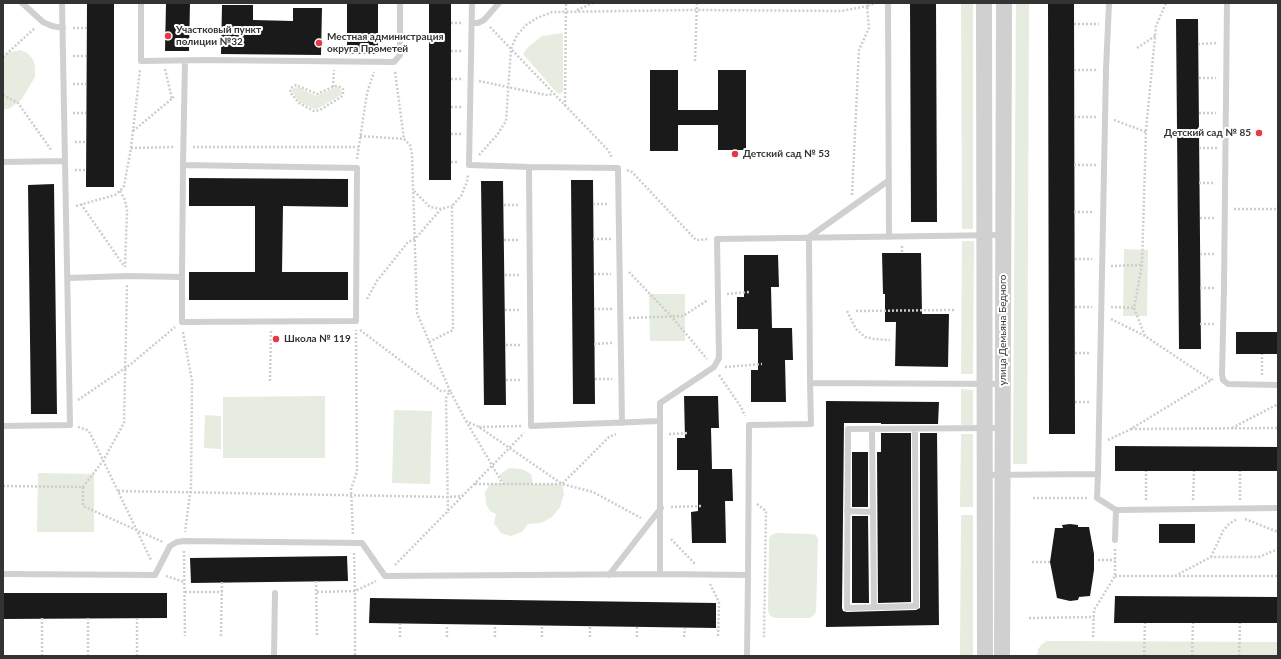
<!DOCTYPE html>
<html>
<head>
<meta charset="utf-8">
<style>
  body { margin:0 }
  #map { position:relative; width:1281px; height:659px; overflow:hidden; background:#fff; font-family:Lato,sans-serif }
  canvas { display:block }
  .frame { position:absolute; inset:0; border:4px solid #333; pointer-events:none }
</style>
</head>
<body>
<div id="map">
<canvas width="1281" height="659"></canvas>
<div class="frame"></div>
</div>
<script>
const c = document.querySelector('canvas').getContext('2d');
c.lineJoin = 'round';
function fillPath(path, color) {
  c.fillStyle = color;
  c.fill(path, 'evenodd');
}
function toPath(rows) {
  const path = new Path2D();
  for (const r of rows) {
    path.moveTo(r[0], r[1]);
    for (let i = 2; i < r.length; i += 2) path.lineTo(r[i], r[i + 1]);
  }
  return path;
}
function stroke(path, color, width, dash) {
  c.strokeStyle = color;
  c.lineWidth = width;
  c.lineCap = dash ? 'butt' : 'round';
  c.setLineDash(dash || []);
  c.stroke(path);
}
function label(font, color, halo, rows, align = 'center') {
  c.font = font + ' Lato,sans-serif';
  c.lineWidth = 4;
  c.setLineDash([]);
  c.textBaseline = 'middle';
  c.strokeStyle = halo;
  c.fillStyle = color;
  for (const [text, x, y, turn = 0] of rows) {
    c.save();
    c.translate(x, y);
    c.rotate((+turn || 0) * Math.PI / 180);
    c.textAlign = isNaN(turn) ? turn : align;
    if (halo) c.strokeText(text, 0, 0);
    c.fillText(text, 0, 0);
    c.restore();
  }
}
fillPath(toPath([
  [961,3,973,3,973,229,962,229],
  [1016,3,1029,3,1027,464,1013,464],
  [563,33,563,91,560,94,556,92,523,54,528,47,542,36],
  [20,50,27,53,33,59,35,67,35,77,21,100,10,108,3,110,3,57,7,53],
  [298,87,316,96,337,87,340,88,342,92,341,95,319,108,315,109,299,102,293,93,292,90,294,88],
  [962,241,974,241,973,374,961,374],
  [1124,249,1148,250,1147,316,1123,316],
  [649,294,685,294,685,341,650,341],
  [961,389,973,390,973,425,961,425],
  [325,396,325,458,223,458,223,397],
  [394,410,432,411,430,484,392,483],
  [205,415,221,416,221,449,204,448],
  [961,434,973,434,973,507,960,507],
  [509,468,522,469,531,474,533,484,562,484,564,494,560,507,552,517,541,523,528,524,522,532,511,536,501,533,494,523,496,514,490,511,486,504,485,492,490,484,503,483,499,475],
  [38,473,94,474,94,532,37,532],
  [961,515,973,515,973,656,960,656],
  [776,533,812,534,816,535,818,540,816,612,814,615,810,618,775,618,770,616,768,611,769,539,771,535],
  [1047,641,1278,642,1278,656,1047,655,1047,656,1037,656,1038,649,1042,644]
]), '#e6ecdf');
fillPath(toPath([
  [87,3,114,3,114,187,86,187],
  [166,3,190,3,189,51,165,51],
  [347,3,378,3,378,54,347,54],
  [429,3,451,3,451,180,429,180],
  [910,3,936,3,937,222,911,222],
  [1048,3,1074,3,1075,434,1049,434],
  [222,5,253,5,253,20,293,21,293,8,322,8,321,55,221,54],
  [1176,19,1198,19,1201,349,1179,349],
  [650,70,678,70,678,110,718,110,718,70,746,70,746,150,718,150,718,125,678,125,678,151,650,151],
  [189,178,348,179,348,207,283,206,282,272,348,272,348,300,189,300,189,272,255,272,255,206,189,206],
  [571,180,593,180,595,404,573,404],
  [481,181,503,181,506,405,484,405],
  [54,184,57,414,31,414,28,185],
  [882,253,921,253,922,314,949,314,948,367,895,366,896,322,885,322,885,294,883,294],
  [744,255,778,255,779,287,771,287,772,328,792,328,793,360,785,360,786,402,751,402,751,370,758,370,758,329,737,329,737,297,744,297],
  [1236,332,1278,332,1278,354,1236,354],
  [684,396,718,396,719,428,711,428,712,469,732,469,733,501,725,501,726,543,692,543,691,512,698,511,698,470,677,470,677,438,685,438],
  [826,401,939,402,938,424,881,424,881,423,844,423,842,608,843,611,847,612,916,610,920,608,920,433,937,433,939,625,826,627],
  [881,433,911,433,911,602,878,603,877,452,881,452],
  [1115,446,1278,447,1278,471,1115,471],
  [852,452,868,452,868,507,852,507],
  [852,516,868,516,869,603,852,603],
  [1070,524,1078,525,1078,527,1089,527,1094,554,1094,570,1090,596,1079,597,1078,600,1070,601,1057,598,1050,562,1055,528,1063,528,1062,525],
  [1159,524,1195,524,1195,543,1159,543],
  [347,556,348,581,191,583,190,558],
  [3,593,167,593,167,618,3,619],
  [1115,596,1278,597,1278,623,1114,623],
  [370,598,716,603,716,628,369,623]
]), '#1a1a1a');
stroke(toPath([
  [577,10,593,3],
  [451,23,462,23],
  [1074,24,1099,24],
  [490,27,608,150,612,158],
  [73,28,87,28],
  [1198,44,1218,43],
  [1137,48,1155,36],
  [451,51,463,51],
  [73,56,86,56],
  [3,57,35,28],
  [695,61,697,3],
  [165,69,172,99],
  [1074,70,1098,70],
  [395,72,404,139],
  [1199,78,1216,78],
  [451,79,461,79],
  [479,81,546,95,553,94],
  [73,84,86,84],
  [333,87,317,94,296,85,291,88,290,92,299,103,314,111,320,110,341,97,343,95,343,89,340,87,337,86,333,87,334,70],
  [3,95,18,103,52,151],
  [565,106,566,3],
  [451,107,461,107],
  [73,113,86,113],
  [1199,113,1216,113],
  [1074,117,1096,117],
  [1114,120,1146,132],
  [133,131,174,97],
  [451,134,461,134],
  [360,136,404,139,410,145,412,154,417,313,450,391,446,398,448,513],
  [75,142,86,142],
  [193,147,358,147],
  [131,148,174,147],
  [1199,148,1217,148],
  [479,155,497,135,506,121,511,49,517,35,526,25,537,18,552,12,697,10,842,11,867,6,866,3],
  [357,159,367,93,374,72],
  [451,162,459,162],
  [1074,165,1096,165],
  [75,170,86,170],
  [627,170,632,172,696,240,708,239],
  [1199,183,1215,183],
  [120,191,125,200,127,210,125,267],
  [414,191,430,207,441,209,452,206],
  [852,195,859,50,869,28,867,6,876,3],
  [81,204,124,266],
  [593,204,609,204],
  [504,205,519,205],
  [76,206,115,195,120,191,124,186,131,148,140,70],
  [1234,209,1278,209],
  [1074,212,1094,212],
  [1200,218,1215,218],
  [593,239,611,239],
  [504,240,520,240],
  [902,246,902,253],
  [1200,254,1215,254],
  [1075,259,1092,259],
  [1111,266,1142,265],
  [629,272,672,317,707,359],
  [594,274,611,274],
  [505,275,520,275],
  [1200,288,1216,288],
  [727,294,749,292],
  [367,299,377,281,408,242,415,239,441,209],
  [1075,307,1092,307],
  [1111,307,1134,308],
  [594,309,612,309],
  [505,310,521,310],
  [847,311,856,329,865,337,874,339,890,340],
  [856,311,954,310],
  [629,318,683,316,708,300],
  [1111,319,1145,336,1211,380],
  [1200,324,1214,324],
  [360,330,441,391,450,391,466,421,479,427,562,484,609,437,616,434],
  [183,332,192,381,191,486,185,532],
  [1145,336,1134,308,1142,265,1146,130,1156,26,1166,3],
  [429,342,453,330,452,206,461,196,467,182,468,174],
  [594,344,612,343],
  [506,345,521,345],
  [1075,353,1090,353],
  [725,367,762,364],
  [719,375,741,407,745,416],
  [1262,375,1262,354],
  [595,379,612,379],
  [506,380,521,380],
  [270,381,271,331],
  [78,400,131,364,175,327],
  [1075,402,1090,402],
  [466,421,503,484],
  [78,427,87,430,90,433,151,560],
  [479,427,522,426],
  [1232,428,1278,404],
  [1131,429,1278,428],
  [669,434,689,433],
  [1108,440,1131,429,1213,379],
  [475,484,562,484,593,492,641,518],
  [3,486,83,487,83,506,163,542],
  [83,487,103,461,124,423,127,285],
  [118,491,447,497,463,496],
  [1033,498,1087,498],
  [1146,500,1146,471],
  [1193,500,1194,471],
  [1240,500,1240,471],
  [757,504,766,511,764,637],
  [671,507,702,506],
  [1245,519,1278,532],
  [353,534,351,489,357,472,356,330],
  [671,539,695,564],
  [184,551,185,636],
  [354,553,355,591,355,656],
  [1211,557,1223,531,1229,524,1237,519],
  [1098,560,1115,560],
  [1032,562,1050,562],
  [395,565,524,433],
  [166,576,184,582],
  [1115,576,1278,576],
  [1175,576,1211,557,1259,557,1278,549],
  [316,581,317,637],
  [710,584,719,602,718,637],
  [185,592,222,592],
  [317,592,355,591,376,581],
  [137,618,137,656],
  [1029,618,1094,617],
  [221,636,222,582],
  [400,637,400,624],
  [447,637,447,625],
  [495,637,495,625],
  [542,637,542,626],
  [590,637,590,627],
  [637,637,637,627],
  [684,637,685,628],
  [1093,637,1094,610,1115,576,1115,549],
  [42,656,42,618],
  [88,656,88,618],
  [1144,656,1145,623],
  [1192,656,1193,623],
  [1239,656,1240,623]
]), '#cdcdcd', 2.5, [2, 2]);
stroke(toPath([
  [22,3,43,22,52,26,63,28],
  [141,3,141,61,207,60,394,62,400,55,400,3],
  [472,3,469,165,529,167,531,426,660,421],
  [888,3,889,237],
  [1227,3,1224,288,1222,374,1223,380,1228,384,1278,385],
  [472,23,478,23,484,20,499,3],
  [3,162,65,161],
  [183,165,185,61],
  [529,167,618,168,622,423],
  [809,237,810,383,1002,384],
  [809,237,888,181],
  [68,278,127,276,182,277,182,322,356,321,357,168,183,165,182,277],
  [3,426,70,425,62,3],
  [872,429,874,607],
  [915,430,916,606,847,608,848,429,1002,428],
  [1098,474,1106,70,1109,3],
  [986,475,1098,474,1097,498,1116,510,1278,508],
  [847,511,873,512],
  [1115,540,1116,510],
  [3,574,155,575,170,546,177,542,184,541,362,543,385,576,660,574],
  [609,575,661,508],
  [748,575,749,425,811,424,810,383],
  [274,656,275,593],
  [747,656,748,575,660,574,660,403,714,367,719,358,717,239,1003,235]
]), '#d0d0d0', 6);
stroke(toPath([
  [984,3,985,656],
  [1002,656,1004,3]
]), '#d0d0d0', 16);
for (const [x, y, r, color] of [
  [168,36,4,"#e63946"],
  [319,43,4,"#e63946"],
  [1259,133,4,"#e63946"],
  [735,154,4,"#e63946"],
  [276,339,4,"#e63946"]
]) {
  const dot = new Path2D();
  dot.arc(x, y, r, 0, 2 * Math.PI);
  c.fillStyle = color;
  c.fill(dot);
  stroke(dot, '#fff', 1.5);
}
label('bold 10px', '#333', '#fff', [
  ["Участковый пункт",176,30],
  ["полиции №32",176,42],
  ["Местная администрация",327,37],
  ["округа Прометей",327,49],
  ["Детский сад № 85",1251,133,"right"],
  ["Детский сад № 53",743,154],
  ["Школа № 119",284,339]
], 'left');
label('10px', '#333', '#fff', [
  ["улица Демьяна Бедного",1003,330,-90]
]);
</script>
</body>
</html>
